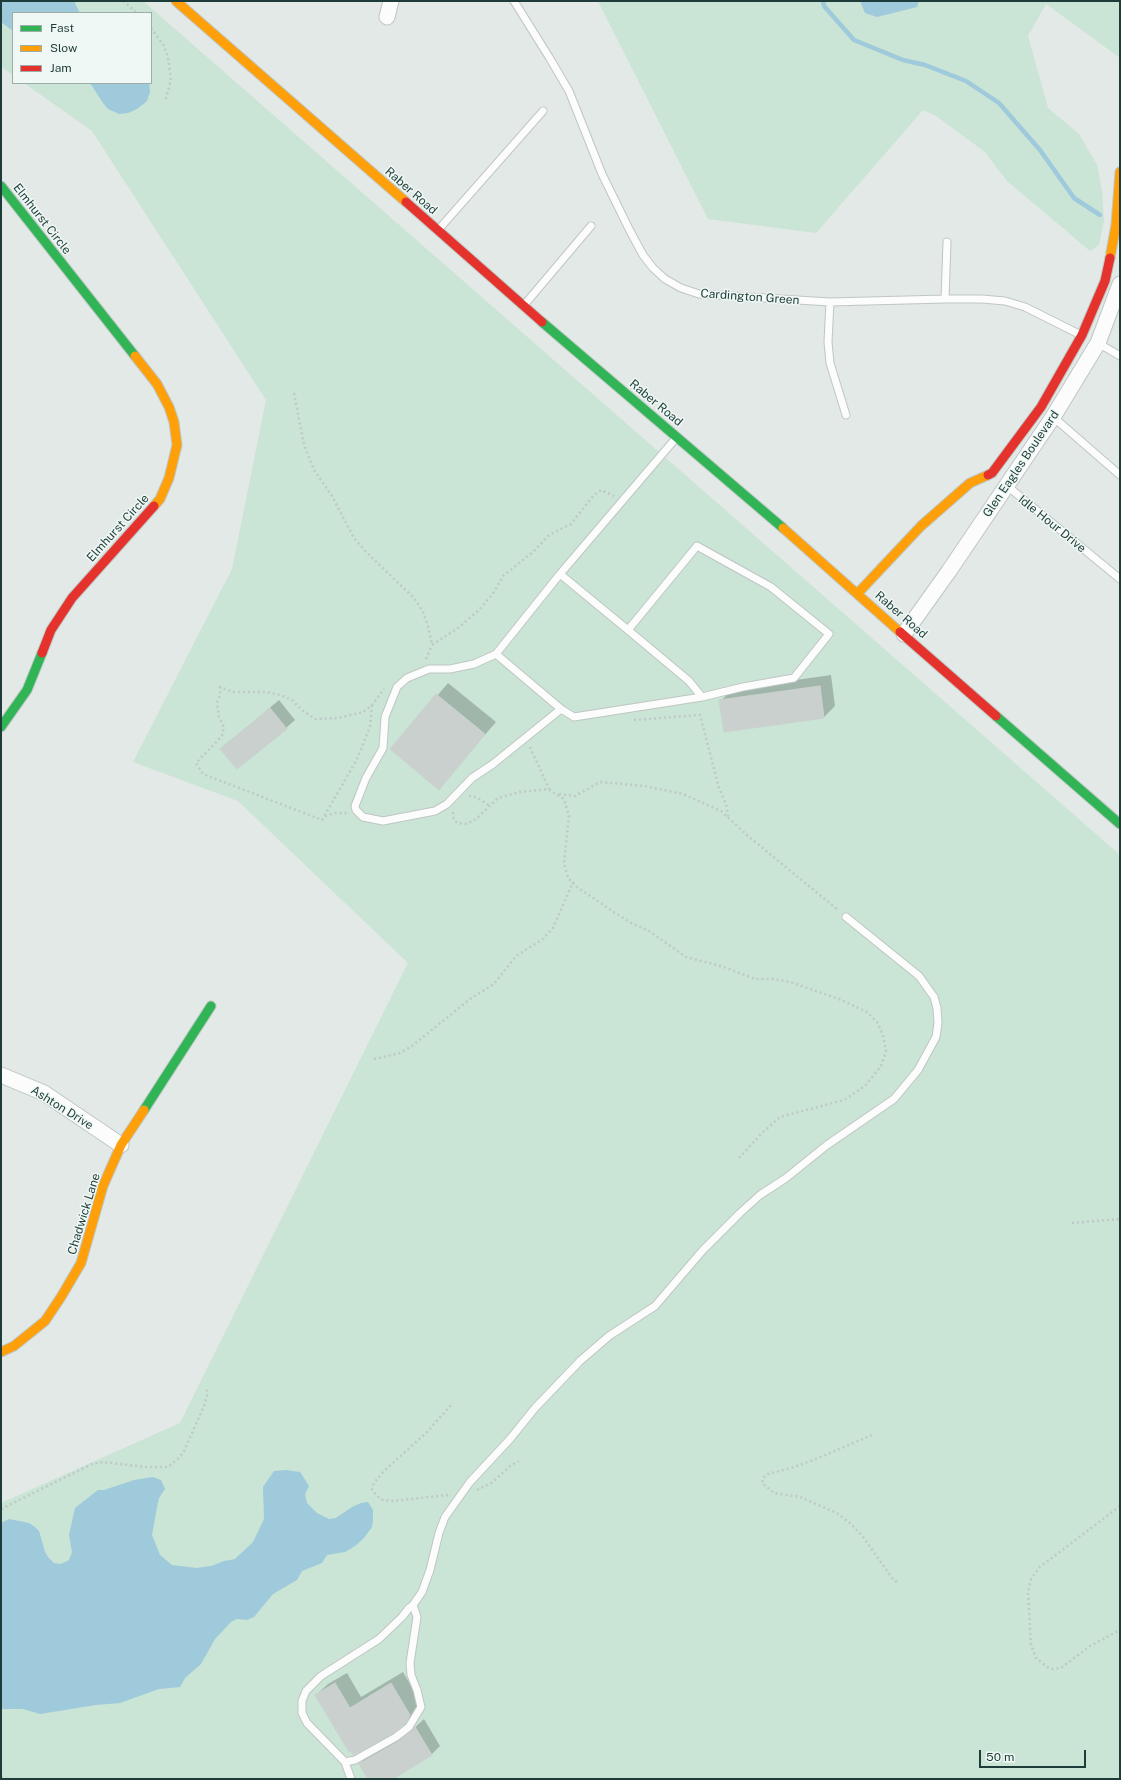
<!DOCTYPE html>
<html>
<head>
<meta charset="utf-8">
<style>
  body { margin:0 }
  #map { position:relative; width:1121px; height:1780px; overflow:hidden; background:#e2e9e7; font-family:"Public Sans",sans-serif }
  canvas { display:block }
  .frame { position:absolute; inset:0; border:2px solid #1e3d3a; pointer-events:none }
  .legend { position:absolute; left:12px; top:12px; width:140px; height:72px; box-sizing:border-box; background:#f0f8f5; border:1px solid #9cadaa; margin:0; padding:5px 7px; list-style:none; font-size:12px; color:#1e3d3a }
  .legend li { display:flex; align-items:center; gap:8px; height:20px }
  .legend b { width:20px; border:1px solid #9cadaa }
  .scale { position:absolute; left:979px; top:1750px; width:107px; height:18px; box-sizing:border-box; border:2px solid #1e3d3a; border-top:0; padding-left:5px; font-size:12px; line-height:14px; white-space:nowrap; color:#1e3d3a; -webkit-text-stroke:3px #f0f8f5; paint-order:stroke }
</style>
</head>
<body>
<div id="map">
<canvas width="1121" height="1780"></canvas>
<div class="frame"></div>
<ul class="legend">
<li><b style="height:5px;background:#30b455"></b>Fast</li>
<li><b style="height:5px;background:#ff9f0a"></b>Slow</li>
<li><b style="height:5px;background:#e5322d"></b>Jam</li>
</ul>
<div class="scale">50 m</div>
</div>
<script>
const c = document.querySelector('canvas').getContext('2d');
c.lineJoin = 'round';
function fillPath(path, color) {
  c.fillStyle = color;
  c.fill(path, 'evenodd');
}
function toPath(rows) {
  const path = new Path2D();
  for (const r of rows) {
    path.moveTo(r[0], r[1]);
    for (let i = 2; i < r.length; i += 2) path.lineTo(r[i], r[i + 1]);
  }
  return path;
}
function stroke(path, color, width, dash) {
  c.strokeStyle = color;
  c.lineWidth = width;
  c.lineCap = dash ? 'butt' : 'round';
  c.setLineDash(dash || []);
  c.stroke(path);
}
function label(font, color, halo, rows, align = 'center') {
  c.font = font + ' "Public Sans",sans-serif';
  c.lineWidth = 3;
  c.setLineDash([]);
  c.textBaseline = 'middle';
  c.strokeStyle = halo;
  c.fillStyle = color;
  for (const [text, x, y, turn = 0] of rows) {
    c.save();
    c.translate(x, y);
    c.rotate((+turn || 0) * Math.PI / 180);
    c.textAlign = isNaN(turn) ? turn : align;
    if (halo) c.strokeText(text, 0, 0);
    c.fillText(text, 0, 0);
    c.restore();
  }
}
fillPath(toPath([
  [1,1,143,1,1120,855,1120,1779,1,1779,1,1503,180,1423,408,963,238,801,133,762,232,569,266,400,92,131,24,83,151,83,151,13,13,13,13,75,1,67],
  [598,1,1120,1,1120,58,1046,4,1028,36,1048,108,1079,134,1097,165,1102,191,1104,221,1099,245,1090,251,1007,181,985,152,936,116,923,110,816,233,708,219]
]), '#cae4d5');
fillPath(toPath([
  [1,1,74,1,80,13,13,13,13,31,1,22],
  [860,1,919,1,917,7,877,17,865,13],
  [90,83,149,83,150,92,147,101,137,109,128,113,119,114,108,109,103,103],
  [286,1470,300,1472,309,1486,305,1494,307,1503,317,1513,329,1519,336,1518,352,1507,361,1503,368,1502,373,1510,373,1520,372,1527,364,1538,355,1546,345,1552,327,1555,322,1563,302,1571,297,1580,273,1594,254,1617,247,1620,237,1619,231,1622,215,1639,201,1664,185,1678,180,1687,159,1689,120,1703,96,1705,40,1714,23,1709,1,1709,1,1523,9,1519,29,1523,35,1527,39,1531,45,1552,48,1557,54,1563,61,1564,69,1560,72,1552,69,1535,75,1508,98,1490,104,1490,134,1480,153,1477,161,1480,165,1489,159,1498,157,1507,152,1535,160,1555,172,1565,197,1568,211,1566,224,1561,235,1559,253,1542,264,1519,263,1487,274,1471]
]), '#9ecadc');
fillPath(toPath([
  [831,675,835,706,824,717,725,731,721,701,732,689],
  [448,683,496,722,439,788,392,749],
  [279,700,295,720,286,728,221,749],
  [403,1672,421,1703,416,1711,405,1723,354,1754,316,1695,328,1684,347,1673,361,1697],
  [424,1719,440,1746,432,1754,391,1779,369,1779,360,1764,368,1755,409,1733]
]), '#0003');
stroke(toPath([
  [823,1,824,6,854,40,903,60,925,65,966,81,999,103,1040,150,1074,198,1100,215]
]), '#9ecadc', 4.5);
const building = toPath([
  [820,686,824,718,724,732,719,700,820,686],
  [436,694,485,734,439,790,390,749,436,694],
  [270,708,287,729,237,769,220,749,270,708],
  [335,1683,350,1708,391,1683,410,1715,405,1724,393,1733,353,1755,351,1751,349,1752,315,1695,335,1683],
  [415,1727,432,1755,393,1779,368,1779,359,1764,399,1741,415,1727]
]);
fillPath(building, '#c9d0ce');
stroke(building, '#cbd2d0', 1);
const lane = toPath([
  [514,1,549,57,569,91,602,174,629,229,643,255,653,268,665,279,681,288,699,294,830,302,945,299,982,299,1005,301,1025,307,1081,335],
  [439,229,543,111],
  [945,299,947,242],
  [830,302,828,342,830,363,846,415],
  [525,304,591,226],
  [1098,343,1120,356],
  [1052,416,1120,475],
  [1006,485,1120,579],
  [560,574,628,630,697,546,771,587,829,634,794,678,743,687,702,697,574,717,561,709,496,654,560,574,676,438],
  [628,630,689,681,702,697],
  [496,654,474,664,450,669,429,669,407,678,397,687,385,717,383,748,366,778,355,806,356,810,363,817,383,821,435,811,447,804,472,778,493,764,561,709],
  [413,1605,422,1592,430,1570,439,1533,445,1517,470,1482,510,1439,535,1408,580,1361,609,1336,655,1306,703,1250,740,1213,760,1195,786,1178,827,1145,894,1099,918,1070,936,1037,938,1023,937,1008,934,997,919,976,846,917],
  [345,1762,355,1760,396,1737,409,1727,421,1707,417,1690,411,1675,410,1663,417,1617,413,1605,409,1608,402,1617,379,1639,321,1676,306,1691,302,1701,302,1713,307,1723,345,1762,351,1779]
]);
const street = toPath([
  [387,17,391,1],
  [904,634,949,571,1053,417,1098,343,1120,284],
  [1,1075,44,1093,121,1145]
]);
const fast = toPath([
  [1,186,135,356],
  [542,322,783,528],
  [996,716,1120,824],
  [1,727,27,690,42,653],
  [144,1110,211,1006]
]);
const slow = toPath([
  [176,1,406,202],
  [1110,258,1116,225,1120,172],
  [135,356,157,384,169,407,174,422,177,445,169,478,160,499,154,506],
  [783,528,900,632],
  [858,593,921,526,970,483,988,475],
  [1,1352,14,1346,45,1321,61,1297,81,1263,103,1186,121,1145,144,1110]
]);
const jam = toPath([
  [406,202,542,322],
  [988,475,992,473,1041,407,1082,335,1105,281,1110,258],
  [900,632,996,716],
  [42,653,51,630,72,598,154,506]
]);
stroke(lane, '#bfc6c4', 9);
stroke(street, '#bfc6c4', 17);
stroke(fast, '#bdc7c4', 11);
stroke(slow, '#bdc7c4', 11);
stroke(jam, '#bdc7c4', 11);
stroke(toPath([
  [123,1,137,13],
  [151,28,164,46,168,57,171,80,165,102],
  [294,393,304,445,314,470,332,496,354,538,366,552,414,598,423,612,428,626,432,645,458,628,479,610,494,592,503,576,534,551,549,535,571,524,593,496,601,490,614,496],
  [426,659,432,645],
  [372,705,370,727,356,761,322,820,203,774,196,763,222,736,224,727,219,717,217,703,220,695,220,687,233,692,266,692,280,695,292,700,302,710,315,719,338,718,363,712,372,705,384,689],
  [634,720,700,715,719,788,726,804,728,817],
  [530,747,549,789],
  [559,794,575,796,600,782,644,786,683,794,721,811,748,836,838,910],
  [469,796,476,797,490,806],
  [453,812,453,817,457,823,467,824,476,819,498,798,520,792,548,789,564,799,569,816,564,863,568,878,577,887,612,911,633,924,649,931,686,957,724,967,755,979,773,979,790,982,839,999,867,1012,877,1022,883,1035,886,1051,881,1066,865,1086,844,1100,780,1117,762,1133,739,1158],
  [325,816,335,813,348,813],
  [374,1059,400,1053,412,1046,470,999,494,984,516,956,543,939,553,928,573,882],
  [1072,1223,1120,1219],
  [872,1435,816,1459,791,1468,768,1474,763,1478,762,1483,774,1493,800,1497,837,1513,851,1524,863,1537,892,1578,899,1584],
  [477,1490,493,1482,510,1466,519,1461],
  [448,1495,392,1501,383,1500,376,1495,372,1489,374,1483,383,1472,425,1434,453,1403],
  [1120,1506,1040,1567,1031,1579,1028,1592,1031,1645,1036,1658,1047,1667,1053,1669,1061,1668,1090,1646,1120,1630],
  [1,1509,92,1464,103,1462,146,1467,168,1467,179,1458,184,1451,204,1406,207,1396,207,1387],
  [1,1776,7,1779]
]), '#bfc9c7', 2.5, [2, 3]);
stroke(lane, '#fbfcfb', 7);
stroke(street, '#fbfcfb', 15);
stroke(fast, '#30b455', 9);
stroke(slow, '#ff9f0a', 9);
stroke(jam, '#e5322d', 9);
label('12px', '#1e3d3a', '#f0f8f5', [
  ["Raber Road",411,191,41],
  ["Elmhurst Circle",42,219,52],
  ["Cardington Green",750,297,4],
  ["Raber Road",656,403,40],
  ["Glen Eagles Boulevard",1021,464,-56],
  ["Idle Hour Drive",1052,524,39],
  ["Elmhurst Circle",118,528,-48],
  ["Raber Road",901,615,41],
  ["Ashton Drive",62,1108,32],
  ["Chadwick Lane",84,1214,-73]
]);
</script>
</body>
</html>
